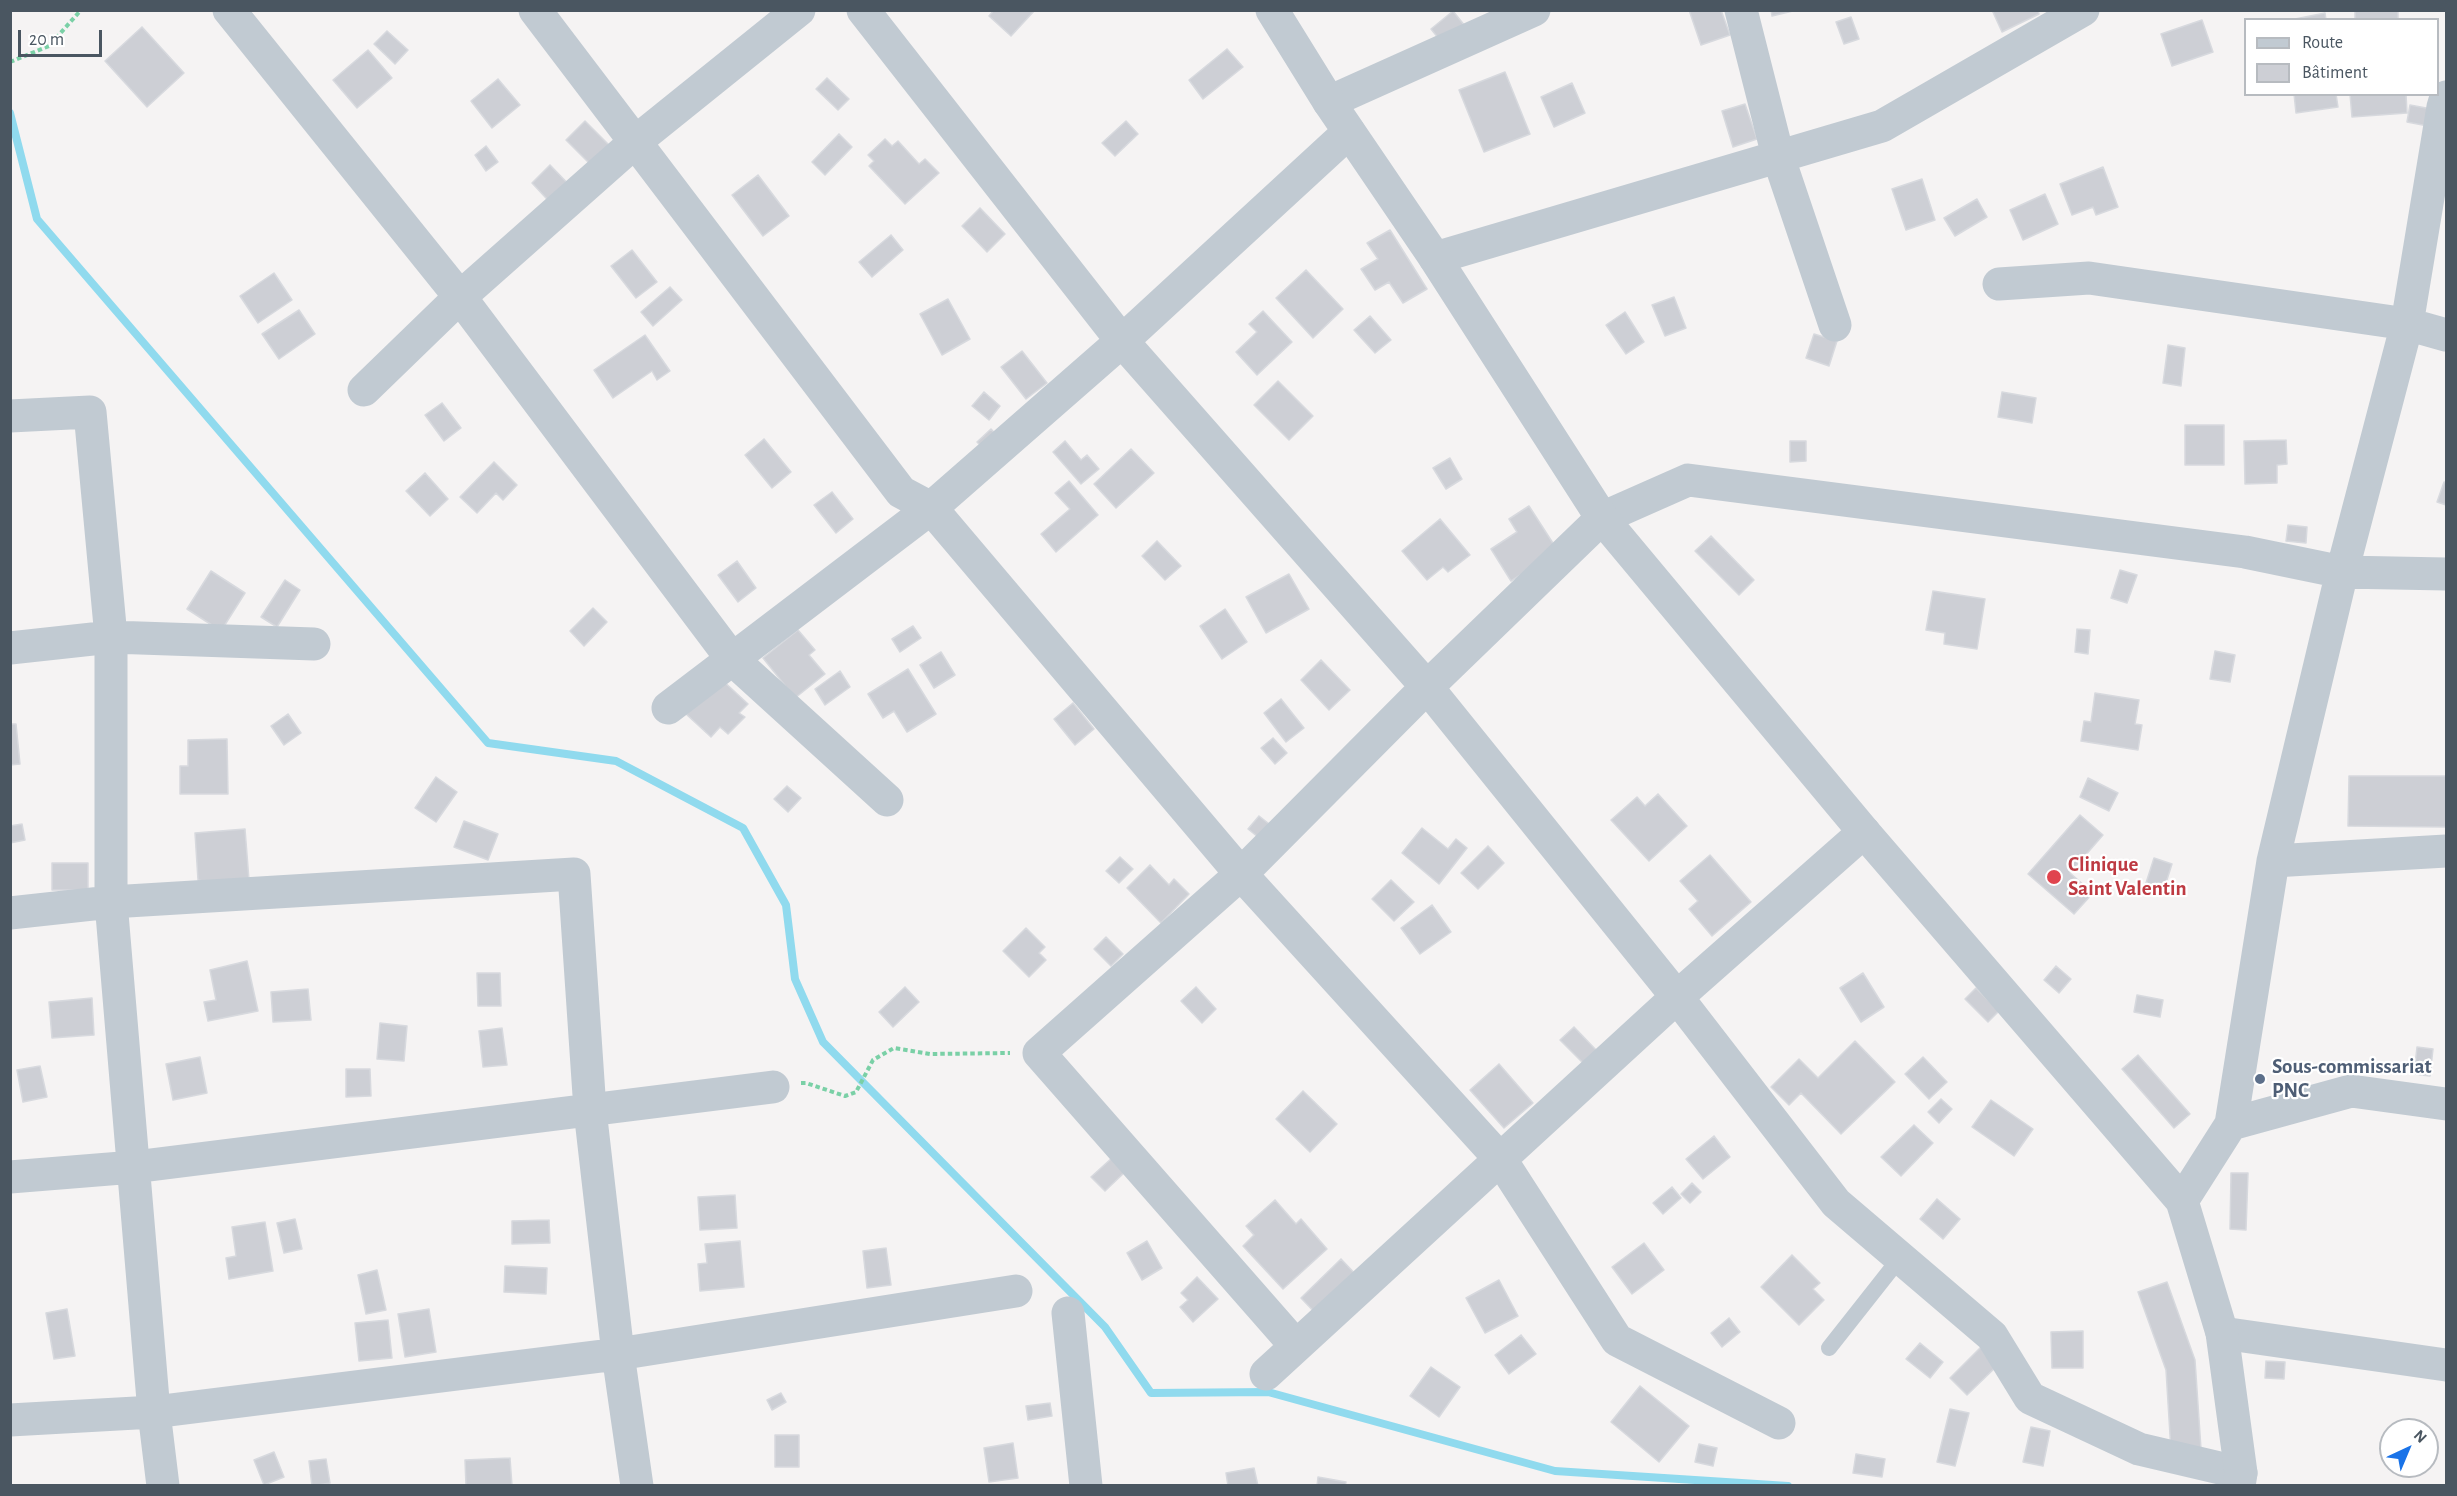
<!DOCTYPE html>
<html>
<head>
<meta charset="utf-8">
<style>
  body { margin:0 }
  #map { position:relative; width:2457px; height:1496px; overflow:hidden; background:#f5f3f3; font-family:"Alegreya Sans",sans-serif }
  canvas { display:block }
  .frame { position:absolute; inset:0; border:12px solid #4a5661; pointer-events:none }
  .legend { position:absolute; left:2244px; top:18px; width:195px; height:78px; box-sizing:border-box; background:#fff; border:2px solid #b7bbc0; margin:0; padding:8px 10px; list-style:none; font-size:18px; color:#4a5661 }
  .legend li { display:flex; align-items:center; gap:12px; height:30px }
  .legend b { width:30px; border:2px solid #b7bbc0 }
  .north { position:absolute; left:2379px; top:1418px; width:60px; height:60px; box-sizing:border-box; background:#fff; border:2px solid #b7bbc0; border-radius:50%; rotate:44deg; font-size:16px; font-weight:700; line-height:24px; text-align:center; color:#4a5661 }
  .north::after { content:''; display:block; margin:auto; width:21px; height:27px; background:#1a73e8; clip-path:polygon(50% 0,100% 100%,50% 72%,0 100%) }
  .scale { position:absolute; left:18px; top:30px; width:84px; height:27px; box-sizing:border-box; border:3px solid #4a5661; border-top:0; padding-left:8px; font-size:18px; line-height:21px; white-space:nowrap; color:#4a5661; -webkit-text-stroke:4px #fff; paint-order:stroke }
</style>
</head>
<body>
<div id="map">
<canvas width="2457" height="1496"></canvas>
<div class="frame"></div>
<ul class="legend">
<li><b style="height:8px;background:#c1cad2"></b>Route</li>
<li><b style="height:16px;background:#cdcfd5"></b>Bâtiment</li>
</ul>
<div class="north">N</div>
<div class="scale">20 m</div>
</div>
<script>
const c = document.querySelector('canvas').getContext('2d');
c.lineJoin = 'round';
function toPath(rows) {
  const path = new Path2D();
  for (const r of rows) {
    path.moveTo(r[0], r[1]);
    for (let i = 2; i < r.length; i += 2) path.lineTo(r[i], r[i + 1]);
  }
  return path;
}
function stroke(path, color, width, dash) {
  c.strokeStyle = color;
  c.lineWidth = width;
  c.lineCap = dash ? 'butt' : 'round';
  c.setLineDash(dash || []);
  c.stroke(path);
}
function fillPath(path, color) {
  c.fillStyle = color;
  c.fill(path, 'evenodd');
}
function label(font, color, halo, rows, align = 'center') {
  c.font = font + ' "Alegreya Sans",sans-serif';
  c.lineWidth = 4.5;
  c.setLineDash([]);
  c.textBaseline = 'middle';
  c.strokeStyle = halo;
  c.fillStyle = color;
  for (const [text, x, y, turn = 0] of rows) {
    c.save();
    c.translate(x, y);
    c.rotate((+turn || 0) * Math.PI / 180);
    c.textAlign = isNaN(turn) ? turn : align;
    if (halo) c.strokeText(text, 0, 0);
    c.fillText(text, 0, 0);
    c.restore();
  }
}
stroke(toPath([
  [10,113,37,219,488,743,616,761,743,828,786,905,795,979,823,1042,1105,1327,1151,1393,1268,1392,1555,1471,1788,1486]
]), '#90daee', 8);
const building = toPath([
  [994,10,1035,10,1011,36,989,16,994,10],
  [1689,10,1721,10,1730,35,1701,45,1689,10],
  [1771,10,1797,10,1772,16,1771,10],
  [1992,10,2038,10,2039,14,2002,32,1992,10],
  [2355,10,2398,10,2398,20,2355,20,2355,10],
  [1453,11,1465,26,1443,44,1431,29,1453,11],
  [2325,13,2326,20,2290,20,2325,13],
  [1851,17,1859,39,1844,44,1836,22,1851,17],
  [2202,20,2213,52,2172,66,2161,34,2202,20],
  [142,27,184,73,147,107,105,61,142,27],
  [387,31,408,50,395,64,374,44,387,31],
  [1227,49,1243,67,1203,99,1189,80,1227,49],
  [368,50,392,78,357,108,333,80,368,50],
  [1505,72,1530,134,1484,152,1459,90,1505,72],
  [827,78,849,99,838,110,816,89,827,78],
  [498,79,520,105,492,128,471,101,498,79],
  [1572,83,1585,113,1554,127,1541,97,1572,83],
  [2294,94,2336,94,2338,107,2296,113,2294,94],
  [2350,94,2406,94,2407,113,2352,117,2350,94],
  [1745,104,1757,139,1733,147,1722,111,1745,104],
  [2410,105,2437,110,2433,127,2407,122,2410,105],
  [585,121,611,147,592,166,566,140,585,121],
  [1126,121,1138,134,1115,156,1102,143,1126,121],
  [839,134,852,147,825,175,812,162,839,134],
  [885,139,892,146,898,141,919,164,925,159,939,173,905,204,869,166,874,161,868,155,885,139],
  [486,146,498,162,486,171,475,155,486,146],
  [550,165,578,194,559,212,532,183,550,165],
  [2103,167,2118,207,2096,215,2093,207,2072,215,2060,184,2103,167],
  [758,175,789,216,763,236,732,195,758,175],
  [1922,179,1935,220,1906,230,1892,189,1922,179],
  [2045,194,2058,224,2023,240,2010,210,2045,194],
  [1977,199,1987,217,1955,236,1944,218,1977,199],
  [980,208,1005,234,987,252,962,226,980,208],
  [1390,230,1427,289,1403,303,1389,282,1375,290,1361,269,1378,259,1367,243,1390,230],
  [891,235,903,250,872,277,859,262,891,235],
  [632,250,657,282,636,298,611,266,632,250],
  [1306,270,1343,309,1313,338,1276,298,1306,270],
  [274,273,292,300,258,323,240,296,274,273],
  [670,287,682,300,653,326,641,312,670,287],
  [1674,297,1686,328,1665,336,1652,305,1674,297],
  [948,299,970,339,942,355,920,314,948,299],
  [299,310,315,334,279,359,262,334,299,310],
  [1263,311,1292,342,1257,375,1236,352,1257,332,1249,324,1263,311],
  [1625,312,1644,342,1626,354,1606,325,1625,312],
  [1370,316,1391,340,1375,353,1354,330,1370,316],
  [1814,334,1837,341,1829,366,1806,358,1814,334],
  [645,335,670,371,657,380,652,371,613,398,594,370,645,335],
  [2168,345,2185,348,2181,386,2163,383,2168,345],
  [1022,351,1047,383,1026,399,1001,367,1022,351],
  [1278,381,1313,416,1289,440,1254,405,1278,381],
  [984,392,1000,406,989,420,972,406,984,392],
  [2002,392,2036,398,2032,423,1998,417,2002,392],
  [442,403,461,428,444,441,425,415,442,403],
  [2185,425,2224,425,2224,465,2185,465,2185,425],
  [991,429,1002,441,989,454,977,442,991,429],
  [764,439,791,472,772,488,745,455,764,439],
  [2286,440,2287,464,2277,465,2277,483,2245,484,2244,441,2286,440],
  [1065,441,1081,460,1087,455,1099,469,1081,484,1053,452,1065,441],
  [1790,441,1806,441,1806,461,1790,462,1790,441],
  [1131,449,1154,473,1116,508,1094,484,1131,449],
  [1450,458,1462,479,1446,489,1433,468,1450,458],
  [494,462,517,485,503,500,496,493,477,513,460,497,494,462],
  [425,473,448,499,430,516,406,491,425,473],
  [1069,481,1098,515,1056,552,1041,534,1070,509,1055,493,1069,481],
  [2444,482,2446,483,2446,505,2437,502,2444,482],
  [832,492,853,519,836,533,814,505,832,492],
  [1529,506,1558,551,1511,581,1491,549,1517,532,1509,519,1529,506],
  [1440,519,1470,555,1448,572,1443,567,1427,580,1402,551,1440,519],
  [2288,525,2307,527,2306,543,2286,541,2288,525],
  [1711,536,1754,580,1739,595,1695,551,1711,536],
  [1157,541,1181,566,1165,580,1142,556,1157,541],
  [737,561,756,588,738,602,718,575,737,561],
  [2120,570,2137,575,2127,603,2111,598,2120,570],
  [211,571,245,593,221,631,187,609,211,571],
  [1289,574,1309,609,1266,633,1246,597,1289,574],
  [285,580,300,590,277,627,261,617,285,580],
  [1933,591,1985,599,1977,649,1944,644,1945,633,1926,630,1933,591],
  [593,608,607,622,584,646,570,631,593,608],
  [1225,609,1247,642,1222,659,1200,626,1225,609],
  [913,626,921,638,900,652,892,639,913,626],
  [2077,629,2090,630,2088,654,2075,652,2077,629],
  [798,630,815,650,809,655,825,674,795,698,763,658,798,630],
  [2215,651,2235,655,2230,682,2210,679,2215,651],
  [941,652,955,675,934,688,920,665,941,652],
  [1321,660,1350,690,1329,710,1301,680,1321,660],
  [908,669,936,714,907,732,894,711,883,718,868,694,908,669],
  [840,671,850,687,825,705,815,689,840,671],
  [720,678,748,704,739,713,745,717,728,734,720,727,711,737,686,714,720,678],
  [2095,693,2139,700,2135,724,2142,725,2138,750,2081,741,2084,721,2091,722,2095,693],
  [1281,699,1304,728,1286,742,1264,713,1281,699],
  [1073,703,1094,729,1075,745,1054,719,1073,703],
  [288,714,301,733,284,745,271,726,288,714],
  [10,724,16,724,20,764,10,765,10,724],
  [1273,738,1287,753,1275,764,1261,748,1273,738],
  [227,739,228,794,180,794,180,766,188,766,188,740,227,739],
  [2349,776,2446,776,2446,827,2348,826,2349,776],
  [436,777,457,792,436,822,415,808,436,777],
  [2088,778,2118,793,2109,811,2080,797,2088,778],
  [787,786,801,798,788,812,774,799,787,786],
  [1658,794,1687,826,1649,861,1611,820,1637,797,1645,806,1658,794],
  [2080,815,2103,835,2070,873,2093,893,2074,914,2028,874,2080,815],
  [1259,816,1273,827,1263,841,1248,829,1259,816],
  [464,821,498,834,488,860,454,847,464,821],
  [22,824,25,840,10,843,10,826,22,824],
  [1422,828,1448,849,1456,839,1467,848,1439,884,1402,853,1422,828],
  [245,829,250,893,198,880,195,833,245,829],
  [1488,846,1504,863,1478,889,1461,873,1488,846],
  [1710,855,1751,902,1712,936,1689,909,1698,901,1680,881,1710,855],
  [1120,857,1133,869,1119,883,1106,871,1120,857],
  [2154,858,2172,864,2164,889,2146,883,2154,858],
  [52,863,88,863,88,890,52,890,52,863],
  [1150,865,1169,885,1174,879,1189,894,1161,923,1127,888,1150,865],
  [1391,880,1414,902,1394,921,1372,899,1391,880],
  [1432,905,1451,932,1420,954,1401,928,1432,905],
  [1026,928,1045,947,1039,953,1046,960,1029,977,1003,951,1026,928],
  [1106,937,1123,954,1111,966,1094,949,1106,937],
  [247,961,258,1011,208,1021,204,1002,216,1000,210,970,247,961],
  [2056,966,2071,979,2059,993,2044,980,2056,966],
  [477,973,500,973,501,1006,478,1006,477,973],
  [1863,973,1884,1007,1861,1022,1840,988,1863,973],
  [905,987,919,1002,893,1027,879,1012,905,987],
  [1196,987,1216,1009,1202,1023,1181,1001,1196,987],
  [1976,988,1999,1011,1988,1022,1965,999,1976,988],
  [308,989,311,1020,273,1022,271,992,308,989],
  [2137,995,2163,1000,2160,1017,2134,1012,2137,995],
  [92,998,94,1035,52,1038,49,1002,92,998],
  [380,1023,407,1026,404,1061,377,1059,380,1023],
  [1574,1027,1599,1053,1586,1066,1560,1040,1574,1027],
  [502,1028,507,1065,483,1067,479,1031,502,1028],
  [1855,1041,1895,1082,1841,1134,1801,1093,1789,1105,1771,1087,1799,1059,1818,1078,1855,1041],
  [2417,1047,2433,1049,2430,1076,2414,1074,2417,1047],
  [2138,1055,2190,1114,2174,1128,2122,1069,2138,1055],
  [200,1057,207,1093,173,1100,166,1064,200,1057],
  [1923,1057,1947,1082,1929,1099,1905,1074,1923,1057],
  [1499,1064,1533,1103,1504,1128,1470,1090,1499,1064],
  [40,1066,47,1097,23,1102,17,1070,40,1066],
  [346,1069,370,1069,371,1096,346,1097,346,1069],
  [1303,1091,1337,1124,1310,1152,1276,1119,1303,1091],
  [1941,1099,1952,1109,1939,1123,1928,1112,1941,1099],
  [1991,1100,2033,1129,2014,1156,1972,1127,1991,1100],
  [1914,1125,1933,1143,1901,1176,1881,1157,1914,1125],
  [1714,1136,1730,1157,1703,1179,1686,1159,1714,1136],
  [1113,1157,1126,1171,1105,1191,1091,1177,1113,1157],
  [2231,1173,2248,1173,2246,1230,2230,1229,2231,1173],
  [1692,1183,1701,1192,1690,1203,1681,1194,1692,1183],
  [1672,1187,1681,1198,1663,1214,1653,1203,1672,1187],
  [735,1195,737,1228,700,1230,698,1197,735,1195],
  [1937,1199,1960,1219,1943,1239,1920,1219,1937,1199],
  [1275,1200,1296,1224,1301,1219,1327,1249,1283,1289,1243,1246,1254,1235,1246,1226,1275,1200],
  [295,1219,302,1249,284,1253,277,1223,295,1219],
  [549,1220,550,1243,512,1244,512,1221,549,1220],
  [265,1222,273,1271,229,1279,226,1258,236,1256,232,1227,265,1222],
  [740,1241,744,1287,700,1291,698,1264,707,1263,705,1244,740,1241],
  [1147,1241,1162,1268,1142,1280,1127,1253,1147,1241],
  [1644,1243,1664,1270,1632,1294,1612,1267,1644,1243],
  [886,1248,891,1285,867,1288,863,1251,886,1248],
  [1792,1255,1820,1283,1813,1289,1824,1300,1799,1325,1761,1287,1792,1255],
  [1341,1259,1361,1280,1321,1319,1301,1298,1341,1259],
  [505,1266,547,1268,546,1294,504,1292,505,1266],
  [377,1270,386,1310,366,1314,358,1275,377,1270],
  [1197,1277,1218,1299,1193,1322,1180,1307,1188,1300,1181,1293,1197,1277],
  [1499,1280,1518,1316,1485,1333,1466,1298,1499,1280],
  [2167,1282,2195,1360,2201,1449,2171,1451,2166,1370,2138,1292,2167,1282],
  [67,1309,75,1356,54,1359,46,1313,67,1309],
  [429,1309,436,1352,405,1357,398,1314,429,1309],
  [1729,1318,1740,1332,1722,1347,1711,1333,1729,1318],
  [388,1320,392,1358,359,1361,355,1323,388,1320],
  [2083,1331,2083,1368,2052,1368,2051,1332,2083,1331],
  [1521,1335,1536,1354,1509,1374,1495,1355,1521,1335],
  [1920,1343,1943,1362,1930,1378,1906,1359,1920,1343],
  [1981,1347,1998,1365,1967,1395,1950,1378,1981,1347],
  [2266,1361,2285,1362,2284,1379,2265,1378,2266,1361],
  [1431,1367,1460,1387,1439,1417,1410,1396,1431,1367],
  [1640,1386,1689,1426,1659,1462,1611,1422,1640,1386],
  [781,1393,786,1402,772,1410,767,1400,781,1393],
  [1050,1403,1052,1416,1028,1420,1026,1406,1050,1403],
  [1950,1409,1969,1413,1955,1466,1937,1462,1950,1409],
  [2031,1427,2050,1431,2043,1466,2023,1462,2031,1427],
  [775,1435,799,1435,799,1467,775,1467,775,1435],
  [1013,1443,1018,1478,989,1482,984,1448,1013,1443],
  [1699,1444,1717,1448,1713,1466,1695,1462,1699,1444],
  [274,1452,284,1477,264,1485,254,1460,274,1452],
  [1856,1454,1885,1459,1882,1477,1853,1473,1856,1454],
  [510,1458,512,1486,466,1486,465,1460,510,1458],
  [326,1459,330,1483,312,1486,309,1461,326,1459],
  [1254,1468,1258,1486,1228,1486,1226,1473,1254,1468],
  [1318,1477,1346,1482,1345,1486,1317,1486,1318,1477]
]);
fillPath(building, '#cdcfd5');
stroke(building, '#d7d9de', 1.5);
stroke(toPath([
  [10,62,49,46,81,10],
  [801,1083,806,1083,845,1096,856,1092,873,1060,894,1048,930,1054,1010,1053]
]), '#7ad0a6', 4, [4.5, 3]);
stroke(toPath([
  [1829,1348,1900,1258]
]), '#c1cad2', 16);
stroke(toPath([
  [229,10,460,297,732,659,887,800],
  [535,10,901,492,931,508,1241,874,1501,1160,1617,1340,1779,1423],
  [863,10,1122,341,1427,687,1677,997,1836,1203,1992,1336,2030,1398,2139,1449,2241,1473],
  [1741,10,1778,156,1835,325],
  [1329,102,1534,10],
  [1435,258,1882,126,2083,10],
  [1999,284,2089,278,2407,324,2446,335],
  [364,390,460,297,635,142,799,10],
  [10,416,90,412,111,637,111,902,154,1412,163,1486],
  [10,648,111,637,314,644],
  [668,708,931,508,1122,341,1349,132],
  [2273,861,2446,851],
  [10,913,111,902,574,874,590,1110,618,1354,637,1486],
  [2231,1124,2351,1091,2446,1104],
  [10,1177,134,1167,773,1087],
  [2182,1201,2231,1124,2273,861,2342,572,2407,324,2443,107,2446,97],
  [1068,1313,1086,1486],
  [2222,1333,2446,1365],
  [1296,1346,1039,1053,1241,874,1427,687,1602,518,1688,480,2245,552,2342,572,2446,574],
  [1266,1374,1677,997,1864,832],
  [10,1420,154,1412,618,1354,1016,1291]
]), '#c1cad2', 33);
stroke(toPath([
  [1272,10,1329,102,1435,258,1602,518,1864,832,2182,1201,2222,1333,2241,1473,2239,1486]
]), '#c1cad2', 33);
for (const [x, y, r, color] of [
  [2054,877,8,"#e0444e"],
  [2260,1079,6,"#5c6f8a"]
]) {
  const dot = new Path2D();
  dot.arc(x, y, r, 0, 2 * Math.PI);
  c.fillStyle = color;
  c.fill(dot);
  stroke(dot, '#fff', 2);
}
label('bold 21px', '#be3a42', '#fff', [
  ["Clinique",2068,865],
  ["Saint Valentin",2068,889]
], 'left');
label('bold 21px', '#4e5e75', '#fff', [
  ["Sous-commissariat",2272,1067],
  ["PNC",2272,1091]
], 'left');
</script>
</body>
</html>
